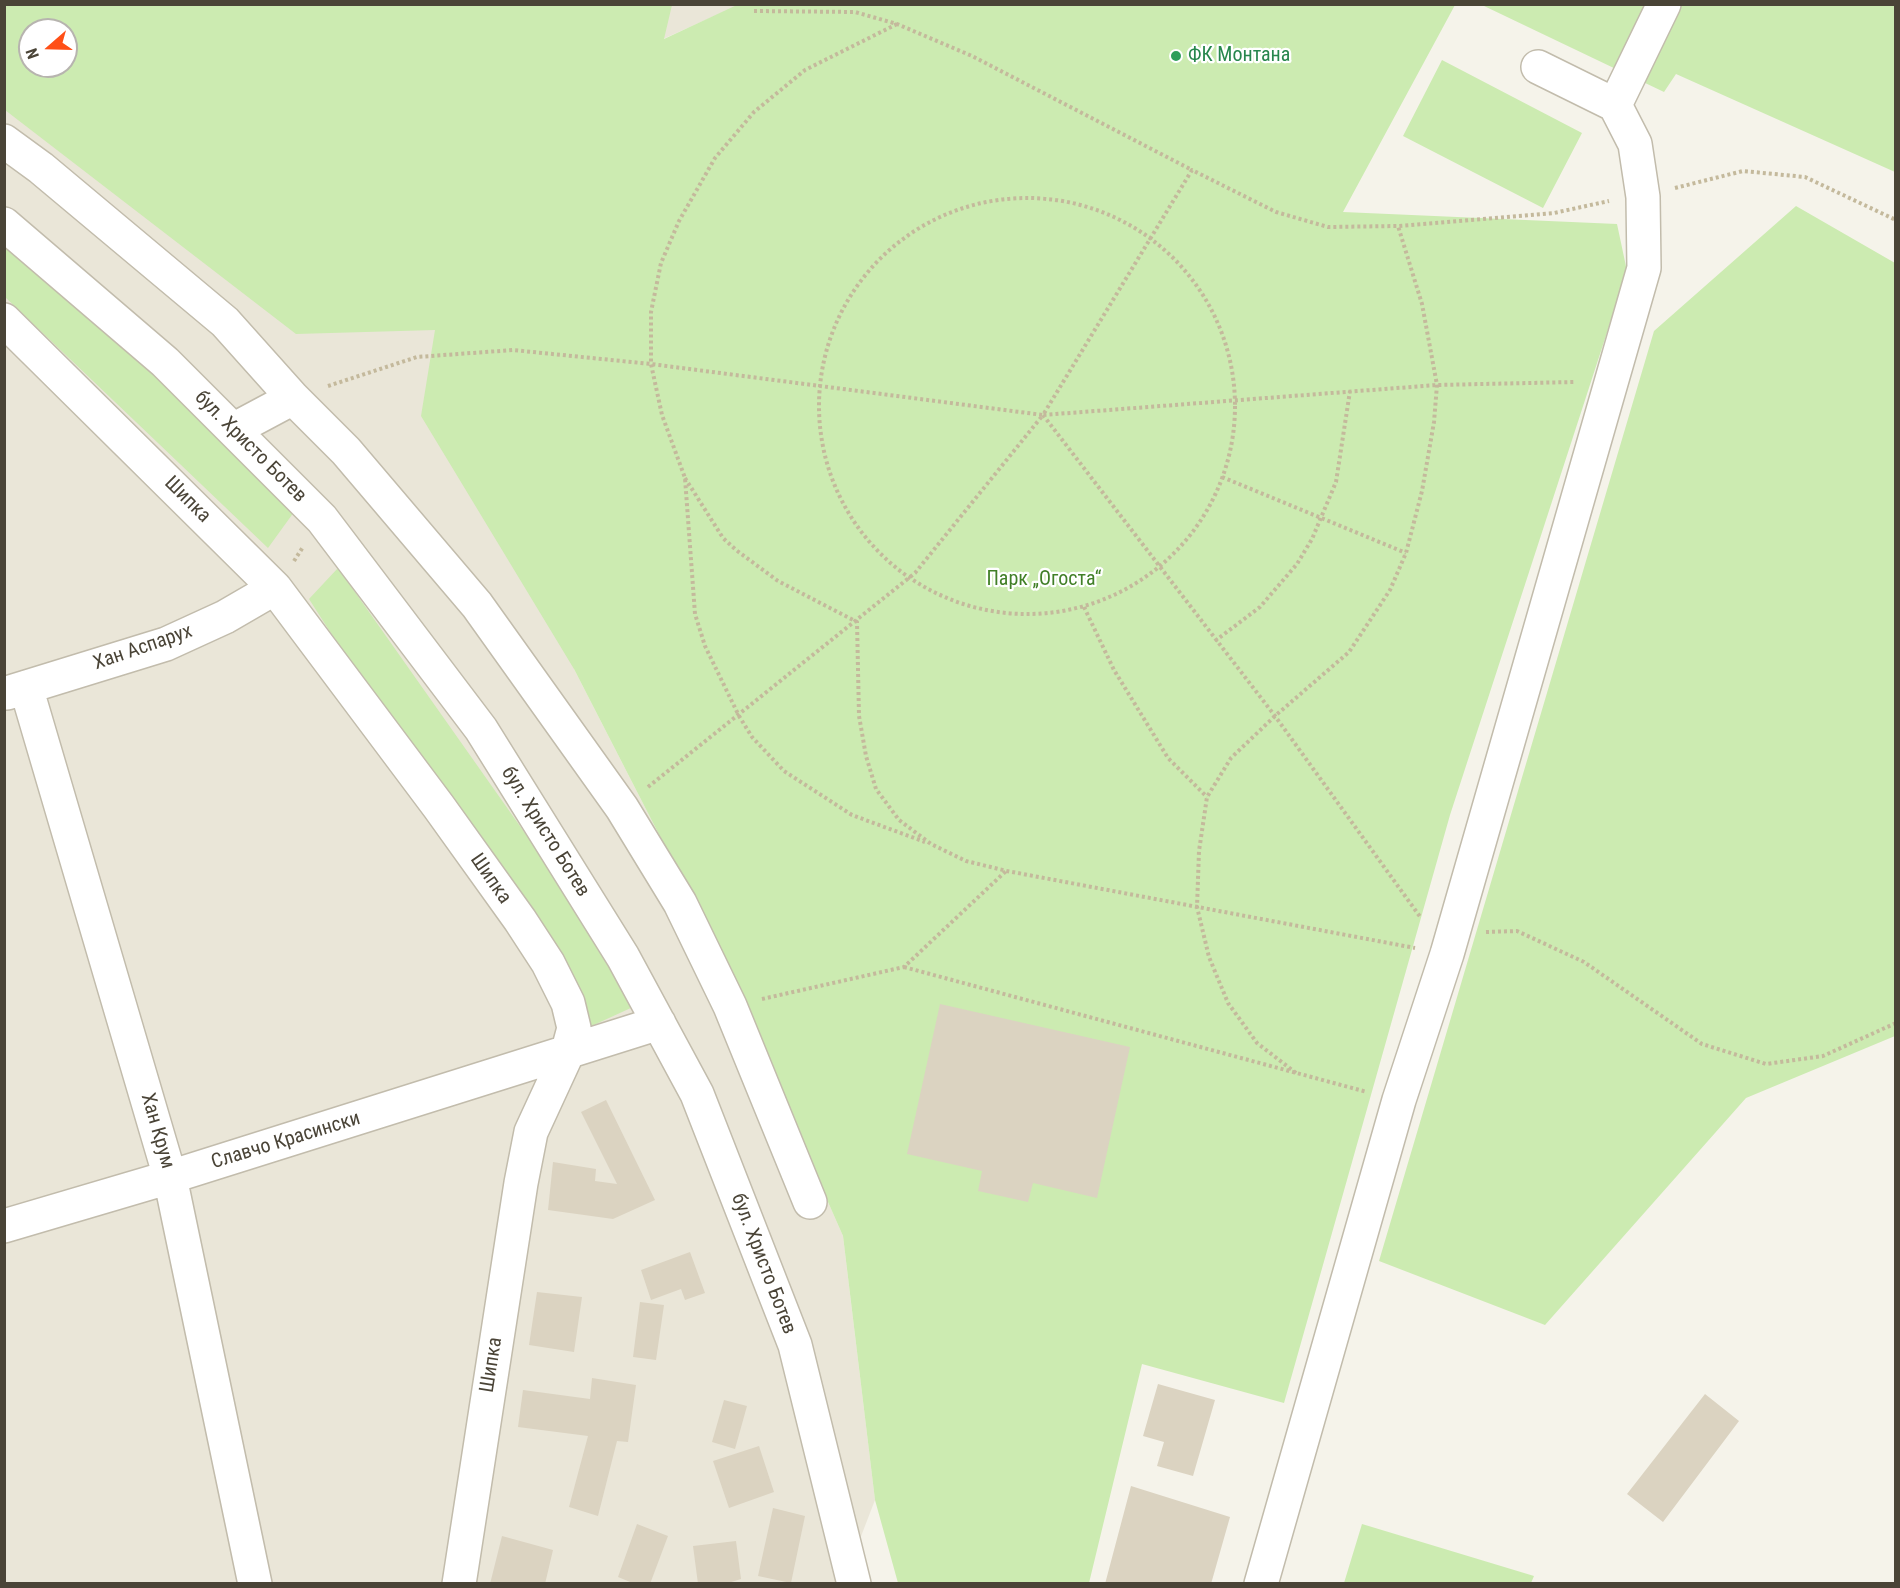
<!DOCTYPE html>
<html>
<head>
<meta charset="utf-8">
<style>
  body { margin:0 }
  #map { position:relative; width:1900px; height:1588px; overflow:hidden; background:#f5f3ea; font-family:"Roboto Condensed",sans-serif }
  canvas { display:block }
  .frame { position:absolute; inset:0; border:6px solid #4a4437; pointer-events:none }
  .north { position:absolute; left:18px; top:18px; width:60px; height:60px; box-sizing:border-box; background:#fff; border:2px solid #b7b4af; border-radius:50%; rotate:250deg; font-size:16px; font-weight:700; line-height:24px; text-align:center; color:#4a4437 }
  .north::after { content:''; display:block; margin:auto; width:21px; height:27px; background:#ff4f17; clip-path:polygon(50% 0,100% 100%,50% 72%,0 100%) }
</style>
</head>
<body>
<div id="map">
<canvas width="1900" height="1588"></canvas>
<div class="frame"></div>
<div class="north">N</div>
</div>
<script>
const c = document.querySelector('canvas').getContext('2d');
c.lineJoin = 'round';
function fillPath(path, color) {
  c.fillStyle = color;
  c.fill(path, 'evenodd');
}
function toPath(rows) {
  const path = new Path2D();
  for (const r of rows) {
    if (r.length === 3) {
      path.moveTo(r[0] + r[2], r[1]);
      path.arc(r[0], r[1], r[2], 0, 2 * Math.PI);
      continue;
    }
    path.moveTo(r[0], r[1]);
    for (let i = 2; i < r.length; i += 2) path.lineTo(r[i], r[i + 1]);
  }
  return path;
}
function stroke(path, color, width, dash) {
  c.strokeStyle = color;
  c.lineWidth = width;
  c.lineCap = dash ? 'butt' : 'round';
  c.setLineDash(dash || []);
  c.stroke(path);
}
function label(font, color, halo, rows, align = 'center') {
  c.font = font + ' "Roboto Condensed",sans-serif';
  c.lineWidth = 4.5;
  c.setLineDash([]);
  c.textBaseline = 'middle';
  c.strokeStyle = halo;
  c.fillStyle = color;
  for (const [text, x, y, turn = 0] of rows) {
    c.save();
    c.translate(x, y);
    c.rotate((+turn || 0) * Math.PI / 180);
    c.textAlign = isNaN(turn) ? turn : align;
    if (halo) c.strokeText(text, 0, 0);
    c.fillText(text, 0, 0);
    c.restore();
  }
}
fillPath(toPath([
  [5,5,739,5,663,39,574,669,708,930,843,1236,875,1500,843,1583,5,1584],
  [30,30,66,30,66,66,30,66]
]), '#eae6d8');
fillPath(toPath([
  [739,4,1455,5,1343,212,1617,224,1627,271,1450,815,1284,1403,1142,1364,1089,1583,898,1583,875,1500,843,1236,708,930,574,669,421,416,435,330,296,334,5,110,4,5,672,5,664,39],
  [30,30,66,30,66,66,30,66],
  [1482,5,1895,5,1895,172,1676,74,1664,92],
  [1442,60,1582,133,1543,208,1403,136],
  [1796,206,1895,263,1895,1036,1746,1098,1545,1325,1379,1261,1654,331],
  [4,241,302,501,268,548,5,297],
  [338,568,589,924,633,1007,585,1029,309,599],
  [1362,1524,1534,1576,1531,1583,1344,1583]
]), '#ccebb1');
fillPath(toPath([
  [940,1004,1130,1047,1097,1198,1033,1183,1028,1202,978,1191,982,1171,907,1154],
  [606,1100,655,1200,613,1219,548,1210,553,1162,596,1169,595,1181,617,1184,581,1112],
  [690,1252,705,1293,685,1300,681,1289,651,1300,641,1270],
  [537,1292,582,1297,574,1352,529,1345],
  [640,1302,664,1305,656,1360,633,1357],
  [592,1378,636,1385,628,1442,617,1441,598,1516,569,1507,588,1436,518,1427,523,1390,590,1399],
  [1158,1384,1215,1400,1193,1476,1157,1466,1164,1442,1143,1436],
  [1705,1394,1739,1421,1663,1522,1627,1494],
  [724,1400,747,1406,735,1449,712,1442],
  [759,1446,774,1492,729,1508,713,1461],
  [1131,1486,1230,1517,1211,1584,1105,1584],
  [773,1508,805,1516,791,1583,758,1576],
  [637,1524,668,1536,650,1584,635,1584,618,1577],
  [502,1536,553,1550,545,1584,490,1584],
  [736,1541,741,1579,725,1584,698,1584,693,1546]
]), '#dbd3c1');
const minor = toPath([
  [1615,105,1664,4],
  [4,141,41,168,225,322,293,398,346,451,477,605,622,808,680,903,730,1006,810,1202],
  [4,224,165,362,322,519,481,729,623,957,697,1094,795,1345,854,1584],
  [4,320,275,588,439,807,520,920,548,963,568,1003,574,1028,567,1054,531,1132,521,1183,459,1584],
  [233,430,293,398],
  [26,687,170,1177,255,1584],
  [7,693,166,644,225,617,275,588],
  [4,1226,170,1177,659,1023],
  [1261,1584,1399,1100,1447,954,1644,268,1643,197,1635,144,1615,105,1538,67]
]);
stroke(minor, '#c2bcac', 36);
stroke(toPath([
  [754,11,855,12,897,24,972,56,1192,170],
  [897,24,805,70,754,112,715,158,679,221,661,263,651,312,651,364,662,415,685,478,695,614,705,646,739,716,752,737,784,771,852,815,925,842],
  [1675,188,1743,171,1805,177,1896,220],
  [1027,406,208],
  [328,386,417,357,513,350,651,364,1043,415,1192,170,1276,212,1328,227,1398,226,1554,213,1609,201],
  [1043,415,1275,716,1421,918],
  [1222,477,1406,553],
  [685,478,723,538,736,550,778,581,857,622,859,716,866,756,876,789,899,820,931,844,966,861,1007,871,1415,948],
  [294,561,303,547],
  [1084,607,1114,670,1168,758,1207,797],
  [1215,641,1260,607,1297,564,1312,539,1336,482,1350,391],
  [648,787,915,573,1043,415,1437,385,1575,382],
  [1486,932,1517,931,1584,962,1702,1044,1766,1064,1823,1056,1896,1023],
  [904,967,1367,1092],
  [762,999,904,967,1006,871],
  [1296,1073,1257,1043,1228,1003,1209,957,1197,907,1199,851,1207,797,1231,758,1275,716,1349,652,1390,590,1406,553,1422,491,1434,422,1437,385,1422,304,1398,226]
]), '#c4b99c', 4, [3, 3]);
stroke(minor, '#fff', 33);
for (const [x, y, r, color] of [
  [1176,56,6,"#2e9e5b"]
]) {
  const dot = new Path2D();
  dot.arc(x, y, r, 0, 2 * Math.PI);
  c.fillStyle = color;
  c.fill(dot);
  stroke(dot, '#fff', 2);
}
label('20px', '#27864d', '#fff', [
  ["ФК Монтана",1188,56]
], 'left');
label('20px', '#4a4437', '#fff', [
  ["бул. Христо Ботев",250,447,45],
  ["Шипка",187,500,45],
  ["Хан Аспарух",143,648,-19],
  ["бул. Христо Ботев",545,832,58],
  ["Шипка",490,879,55],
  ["Хан Крум",157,1131,74],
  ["Славчо Красински",286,1141,-17],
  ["бул. Христо Ботев",763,1264,69],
  ["Шипка",492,1365,-81]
]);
label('20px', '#417f27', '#fff', [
  ["Парк „Огоста“",1044,580]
]);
</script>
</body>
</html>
